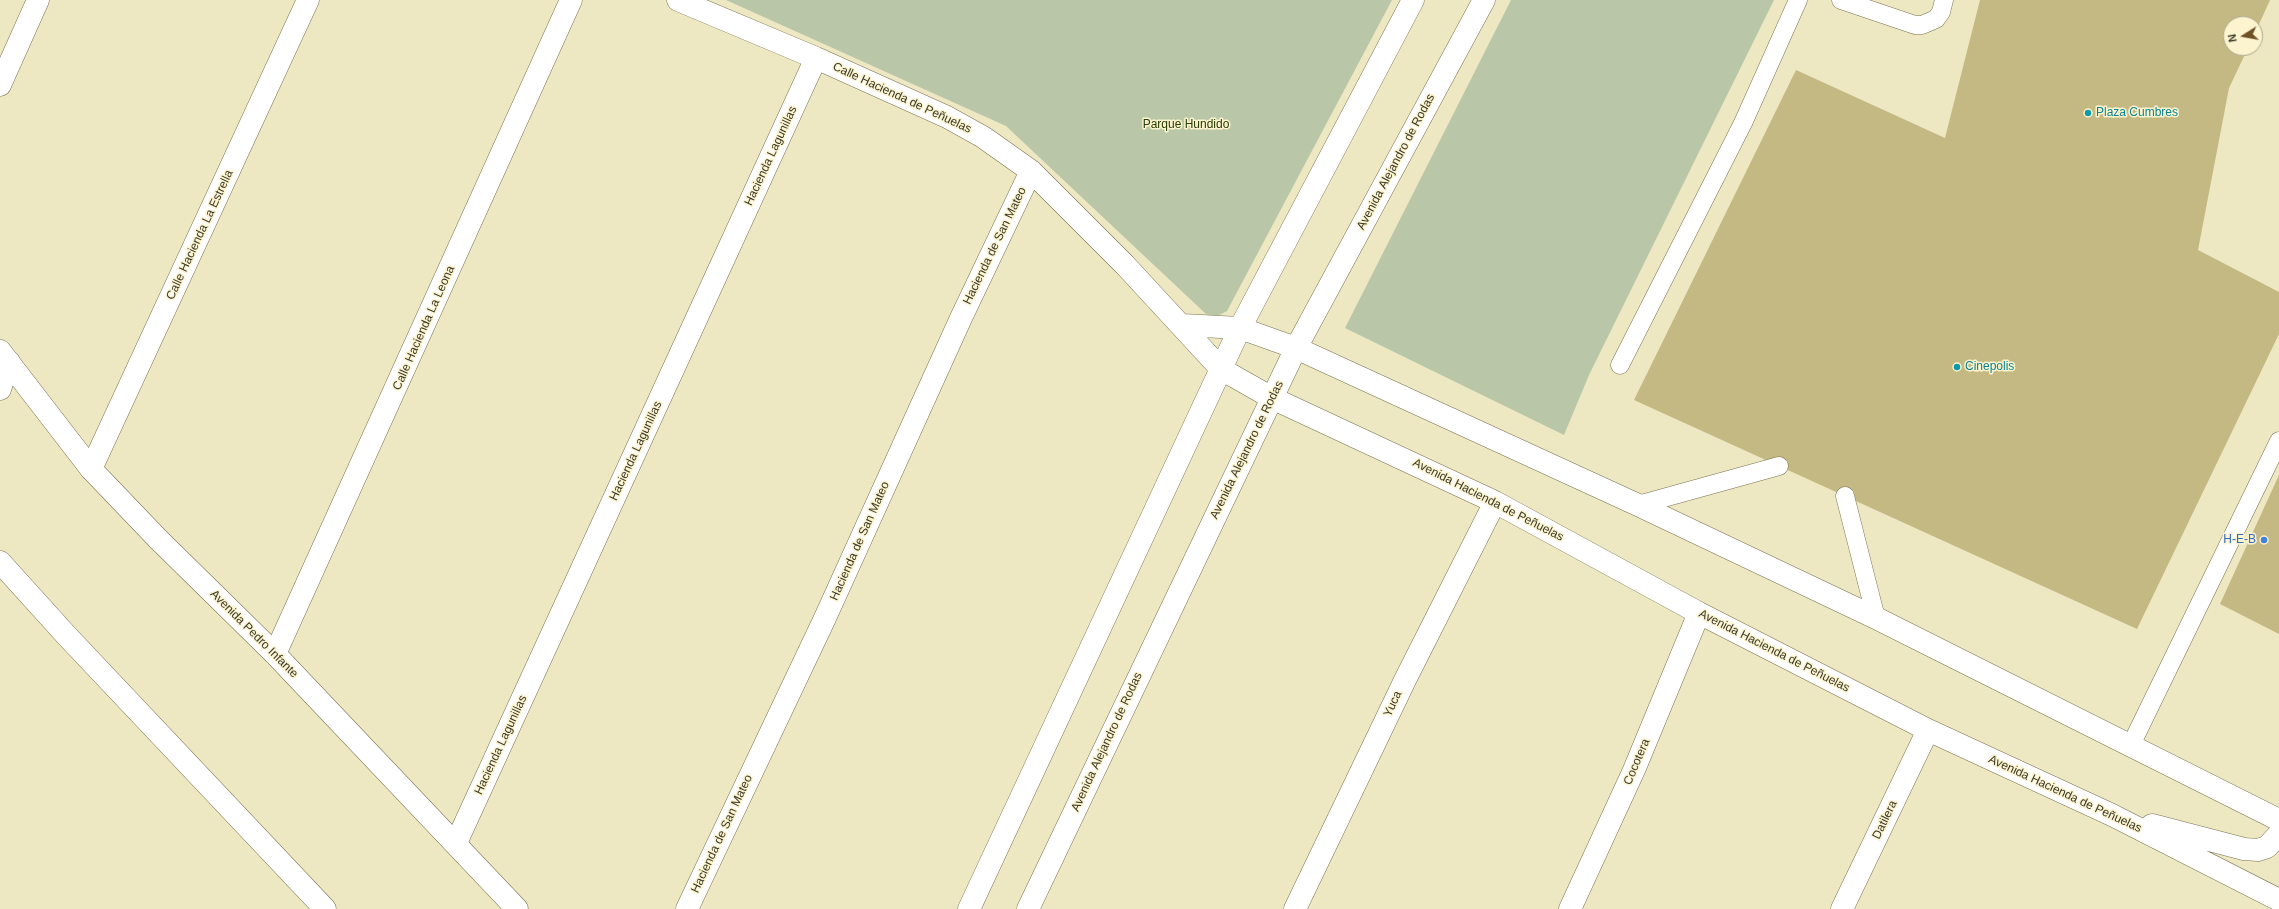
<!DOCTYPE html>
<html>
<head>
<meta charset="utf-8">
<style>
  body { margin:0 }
  #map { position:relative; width:2279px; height:909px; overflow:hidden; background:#ede7c2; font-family:Helvetica,sans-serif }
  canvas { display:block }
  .north { position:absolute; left:2223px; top:16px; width:40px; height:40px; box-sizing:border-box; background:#fbf4cf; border:1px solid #aea88d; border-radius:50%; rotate:259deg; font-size:11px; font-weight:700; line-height:16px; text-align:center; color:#3a3729 }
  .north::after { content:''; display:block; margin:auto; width:14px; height:18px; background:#704f26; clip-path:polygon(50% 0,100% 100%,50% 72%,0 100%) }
</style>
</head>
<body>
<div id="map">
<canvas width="2279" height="909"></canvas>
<div class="north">N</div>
</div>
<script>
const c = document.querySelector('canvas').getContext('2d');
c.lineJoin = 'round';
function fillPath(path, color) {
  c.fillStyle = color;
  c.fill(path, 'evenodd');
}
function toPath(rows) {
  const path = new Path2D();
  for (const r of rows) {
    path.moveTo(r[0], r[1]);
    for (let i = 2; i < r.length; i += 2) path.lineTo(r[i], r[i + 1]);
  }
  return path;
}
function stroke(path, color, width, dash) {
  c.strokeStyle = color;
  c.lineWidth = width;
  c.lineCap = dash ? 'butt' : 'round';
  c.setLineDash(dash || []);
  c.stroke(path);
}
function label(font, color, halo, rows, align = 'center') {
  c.font = font + ' Helvetica,sans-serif';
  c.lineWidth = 3;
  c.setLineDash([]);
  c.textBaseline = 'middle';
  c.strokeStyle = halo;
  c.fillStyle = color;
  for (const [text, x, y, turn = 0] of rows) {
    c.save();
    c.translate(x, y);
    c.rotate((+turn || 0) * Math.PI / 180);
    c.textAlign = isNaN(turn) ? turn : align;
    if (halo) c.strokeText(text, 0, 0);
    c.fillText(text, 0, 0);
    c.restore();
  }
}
fillPath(toPath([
  [726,0,1392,0,1227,311,1219,315,1213,316,1206,314,1006,126],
  [1511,0,1774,0,1589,375,1564,435,1345,328]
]), '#b9c7a8');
fillPath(toPath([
  [1980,0,2270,0,2255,33,2255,24,2231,24,2231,48,2248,48,2229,88,2198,250,2279,292,2279,334,2137,629,1634,400,1796,70,1945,138],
  [2279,475,2279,634,2220,604]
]), '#c4b983');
const service = toPath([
  [1841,0,1915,25,1922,25,1936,19,1941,12,1944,0],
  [1620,365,1743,123,1798,0],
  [1845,496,1876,618],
  [1638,505,1779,466],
  [2131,745,2279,441]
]);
const minor = toPath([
  [678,0,816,58,947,117,983,137,1031,171,1125,265,1221,369,1272,398,1495,502,1699,613,1928,730,2112,815,2279,900],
  [0,85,38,0],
  [1182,325,1240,328,1296,348,1638,505,1876,618,2279,820],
  [91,469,308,0],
  [275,654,571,0],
  [2152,825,2244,849,2258,850,2267,847,2279,834],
  [456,843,816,58],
  [687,909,825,618,961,318,1031,171],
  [1295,909,1406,678,1495,502],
  [1570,909,1634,770,1699,613],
  [1842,909,1928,730]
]);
const tertiary = toPath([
  [969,909,1240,328,1413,0],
  [1028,909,1296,348,1484,0]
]);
const secondary = toPath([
  [0,351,91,469,158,539,275,654,517,909],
  [0,389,9,362],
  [0,562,67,636,325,909]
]);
stroke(service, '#7a7352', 19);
stroke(minor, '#7a7352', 23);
stroke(tertiary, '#7a7352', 23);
stroke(secondary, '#7a7352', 23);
stroke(service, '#fff', 18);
stroke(minor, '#fff', 22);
stroke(tertiary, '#fff', 22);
stroke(secondary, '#fff', 22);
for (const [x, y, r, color] of [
  [2088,113,4,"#0f9aa8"],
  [1957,367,4,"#0f9aa8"],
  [2264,540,4,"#3f7fe0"]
]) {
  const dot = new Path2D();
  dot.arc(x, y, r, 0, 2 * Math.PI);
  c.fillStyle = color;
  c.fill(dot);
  stroke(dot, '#fbf4cf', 1.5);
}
label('12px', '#3a3729', '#fbf4cf', [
  ["Calle Hacienda de Peñuelas",902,98,25],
  ["Hacienda Lagunillas",771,156,-65],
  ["Avenida Alejandro de Rodas",1396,162,-62],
  ["Calle Hacienda La Estrella",200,235,-65],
  ["Hacienda de San Mateo",995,246,-64],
  ["Calle Hacienda La Leona",424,328,-66],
  ["Avenida Alejandro de Rodas",1247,450,-64],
  ["Hacienda Lagunillas",636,451,-65],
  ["Avenida Hacienda de Peñuelas",1488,500,27],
  ["Hacienda de San Mateo",860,541,-66],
  ["Avenida Pedro Infante",254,634,45],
  ["Avenida Hacienda de Peñuelas",1774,651,27],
  ["Yuca",1393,704,-65],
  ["Avenida Alejandro de Rodas",1107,742,-65],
  ["Hacienda Lagunillas",501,745,-65],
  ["Cocotera",1637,762,-67],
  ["Avenida Hacienda de Peñuelas",2065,794,25],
  ["Datilera",1885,820,-64],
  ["Hacienda de San Mateo",722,834,-65]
]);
label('12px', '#0d838f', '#fbf4cf', [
  ["Plaza Cumbres",2096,113],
  ["Cinepolis",1965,367]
], 'left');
label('12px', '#293c04', '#fbf4cf', [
  ["Parque Hundido",1186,125]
]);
label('12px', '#366cbe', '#fbf4cf', [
  ["H-E-B",2256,540]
], 'right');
</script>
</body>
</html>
